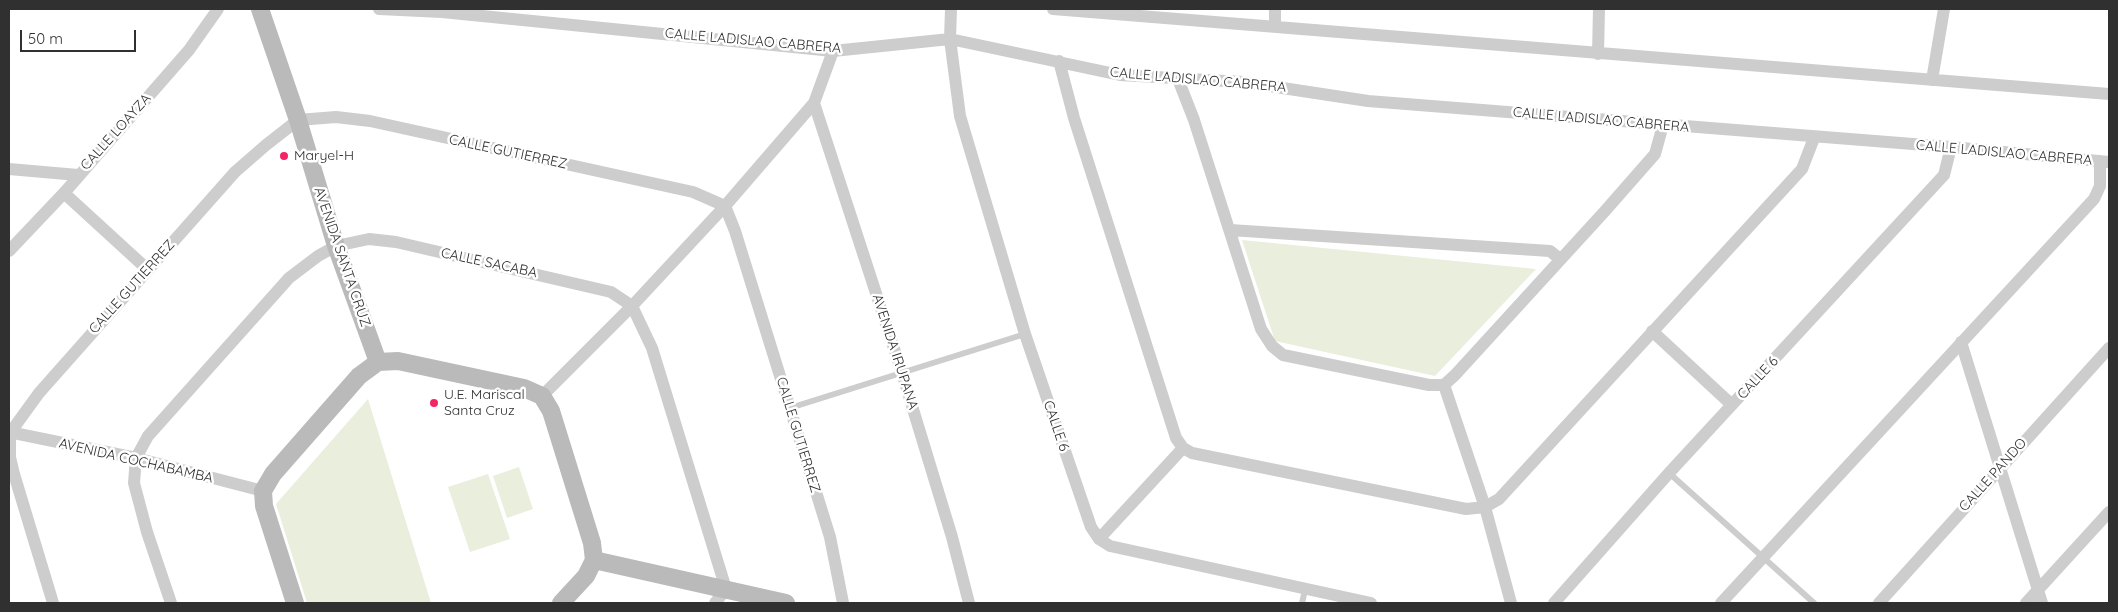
<!DOCTYPE html>
<html>
<head>
<meta charset="utf-8">
<style>
  body { margin:0 }
  #map { position:relative; width:2118px; height:612px; overflow:hidden; background:#fff; font-family:Quicksand,sans-serif }
  canvas { display:block }
  .frame { position:absolute; inset:0; border:10px solid #303030; pointer-events:none }
  .scale { position:absolute; left:20px; top:30px; width:116px; height:22px; box-sizing:border-box; border:2px solid #303030; border-top:0; padding-left:6px; font-size:15px; line-height:18px; white-space:nowrap; color:#303030; -webkit-text-stroke:4px #fff; paint-order:stroke }
</style>
</head>
<body>
<div id="map">
<canvas width="2118" height="612"></canvas>
<div class="frame"></div>
<div class="scale">50 m</div>
</div>
<script>
const c = document.querySelector('canvas').getContext('2d');
c.lineJoin = 'round';
function fillPath(path, color) {
  c.fillStyle = color;
  c.fill(path, 'evenodd');
}
function toPath(rows) {
  const path = new Path2D();
  for (const r of rows) {
    path.moveTo(r[0], r[1]);
    for (let i = 2; i < r.length; i += 2) path.lineTo(r[i], r[i + 1]);
  }
  return path;
}
function stroke(path, color, width, dash) {
  c.strokeStyle = color;
  c.lineWidth = width;
  c.lineCap = dash ? 'butt' : 'round';
  c.setLineDash(dash || []);
  c.stroke(path);
}
function label(font, color, halo, rows, align = 'center') {
  c.font = font + ' Quicksand,sans-serif';
  c.lineWidth = 5;
  c.setLineDash([]);
  c.textBaseline = 'middle';
  c.strokeStyle = halo;
  c.fillStyle = color;
  for (const [text, x, y, turn = 0] of rows) {
    c.save();
    c.translate(x, y);
    c.rotate((+turn || 0) * Math.PI / 180);
    c.textAlign = isNaN(turn) ? turn : align;
    if (halo) c.strokeText(text, 0, 0);
    c.fillText(text, 0, 0);
    c.restore();
  }
}
fillPath(toPath([
  [1242,240,1536,269,1435,376,1275,341],
  [368,399,431,603,307,603,276,504],
  [519,467,533,509,507,518,493,476],
  [488,474,510,539,470,552,448,487]
]), '#eaeedc');
stroke(toPath([
  [790,408,1025,334],
  [1669,473,1814,603],
  [1302,603,1305,590]
]), '#cdcdcd', 6);
stroke(toPath([
  [379,9,442,12,833,51,950,39,1120,75,1243,82,1368,101,1951,147,2109,162],
  [951,9,950,39,960,116,1025,334,1091,527,1099,539,1110,546,1371,603],
  [1053,9,2109,94],
  [1275,26,1275,9],
  [1598,54,1599,9],
  [1059,61,1074,118,1176,438,1183,448,1192,453,1466,509,1485,507,1499,499,1802,169,1814,138],
  [1178,79,1194,120,1261,329,1272,346,1283,355,1429,385,1444,385,1455,375,1605,211,1655,154,1663,125],
  [1932,80,1944,9],
  [814,103,902,373,952,537,969,603],
  [9,169,78,175],
  [64,193,147,269],
  [1230,230,1550,251,1560,259],
  [9,251,64,193,189,50,218,9],
  [1652,331,1732,405],
  [1961,342,2042,603],
  [1444,385,1485,507,1511,603],
  [542,396,632,306,725,206,814,103,833,51],
  [9,432,136,458,263,491],
  [1099,539,1183,448],
  [53,603,14,474,10,457,10,433,39,393,235,172,266,145,298,120,336,117,370,121,693,192,725,206,735,231,830,537,843,603],
  [171,603,147,532,134,483,136,458,148,436,289,278,318,256,336,246,369,239,396,242,611,292,632,306,652,348,726,589,715,603],
  [1554,603,1669,473,1944,175,1951,147],
  [1721,603,2094,199,2100,186,2100,161],
  [1879,603,2109,348],
  [2026,603,2109,512]
]), '#cdcdcd', 12);
stroke(toPath([
  [260,9,298,120,336,246,378,362],
  [594,560,786,603],
  [295,603,264,506,263,491,273,474,359,376,378,362,398,361,524,388,542,396,551,411,592,543,594,560,586,576,561,603]
]), '#bababa', 18);
for (const [x, y, r, color] of [
  [284,156,5,"#f52467"],
  [434,403,5,"#f52467"]
]) {
  const dot = new Path2D();
  dot.arc(x, y, r, 0, 2 * Math.PI);
  c.fillStyle = color;
  c.fill(dot);
  stroke(dot, '#fff', 2);
}
label('14px', '#303030', '#fff', [
  ["CALLE LADISLAO CABRERA",753,41,5],
  ["CALLE LADISLAO CABRERA",1198,80,5],
  ["CALLE LADISLAO CABRERA",1601,120,5],
  ["CALLE LOAYZA",116,132,-48],
  ["CALLE GUTIERREZ",508,152,12],
  ["CALLE LADISLAO CABRERA",2004,153,5],
  ["AVENIDA SANTA CRUZ",342,257,71],
  ["CALLE SACABA",489,263,12],
  ["CALLE GUTIERREZ",132,287,-48],
  ["AVENIDA IRUPANA",895,352,72],
  ["CALLE 6",1758,378,-47],
  ["CALLE 6",1056,426,71],
  ["CALLE GUTIERREZ",798,435,73],
  ["AVENIDA COCHABAMBA",136,461,13],
  ["CALLE PANDO",1993,475,-48]
]);
label('14px', '#303030', '#fff', [
  ["Maryel-H",294,156],
  ["U.E. Mariscal",444,395],
  ["Santa Cruz",444,411]
], 'left');
</script>
</body>
</html>
